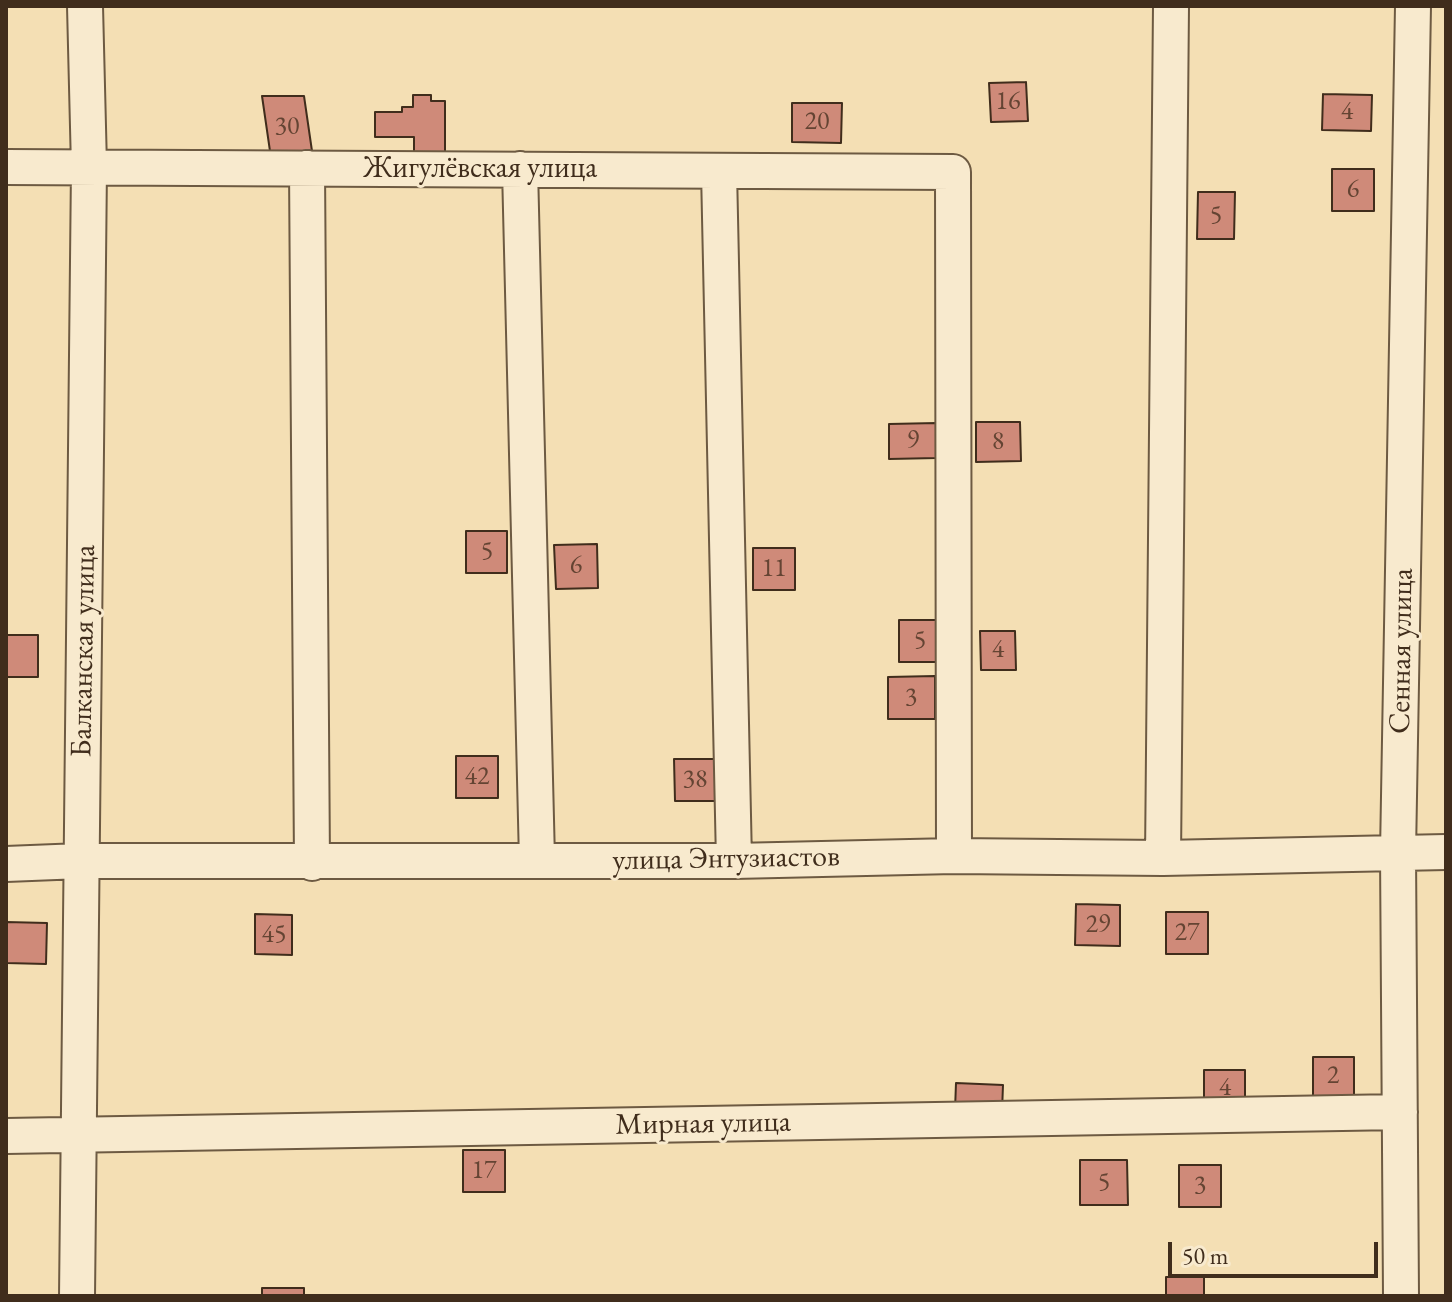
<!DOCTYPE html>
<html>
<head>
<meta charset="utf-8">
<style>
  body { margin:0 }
  #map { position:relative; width:1452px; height:1302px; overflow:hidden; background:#f4dfb4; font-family:"EB Garamond",serif }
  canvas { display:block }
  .frame { position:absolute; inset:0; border:8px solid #402d1c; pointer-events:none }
  .scale { position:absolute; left:1168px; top:1242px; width:210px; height:36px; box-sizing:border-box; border:4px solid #402d1c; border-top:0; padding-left:10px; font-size:24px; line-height:28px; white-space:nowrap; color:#402d1c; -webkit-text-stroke:6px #f8eace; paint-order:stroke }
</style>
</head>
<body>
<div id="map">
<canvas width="1452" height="1302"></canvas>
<div class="frame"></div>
<div class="scale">50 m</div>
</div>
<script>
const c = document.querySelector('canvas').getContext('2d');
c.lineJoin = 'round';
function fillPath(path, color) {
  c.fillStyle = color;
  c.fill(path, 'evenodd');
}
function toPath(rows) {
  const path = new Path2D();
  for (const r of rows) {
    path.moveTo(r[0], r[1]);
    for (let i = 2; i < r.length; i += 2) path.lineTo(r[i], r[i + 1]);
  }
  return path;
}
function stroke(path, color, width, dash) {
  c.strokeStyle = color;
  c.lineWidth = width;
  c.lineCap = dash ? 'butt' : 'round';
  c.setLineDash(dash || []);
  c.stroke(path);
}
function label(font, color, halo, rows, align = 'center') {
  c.font = font + ' "EB Garamond",serif';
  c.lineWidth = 6;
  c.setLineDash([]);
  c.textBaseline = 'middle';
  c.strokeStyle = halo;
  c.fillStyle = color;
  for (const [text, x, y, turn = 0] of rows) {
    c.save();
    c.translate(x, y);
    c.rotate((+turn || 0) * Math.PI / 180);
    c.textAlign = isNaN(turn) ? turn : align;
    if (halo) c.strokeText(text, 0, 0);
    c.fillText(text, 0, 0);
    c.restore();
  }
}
const building = toPath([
  [1026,82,1028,121,991,122,989,83,1026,82],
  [1323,94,1372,95,1371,131,1322,130,1323,94],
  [413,95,431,95,431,101,445,101,445,160,414,160,414,137,375,137,375,112,402,112,402,107,413,107,413,95],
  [262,96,304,96,313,158,271,158,262,96],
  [792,103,842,103,841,143,792,142,792,103],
  [1332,169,1374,169,1374,211,1332,211,1332,169],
  [1198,192,1235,192,1234,239,1197,239,1198,192],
  [976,422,1020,422,1021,461,976,462,976,422],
  [937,423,937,458,889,459,889,424,937,423],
  [466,531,507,531,507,573,466,573,466,531],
  [597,544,598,588,556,589,554,545,597,544],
  [753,548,795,548,795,590,753,590,753,548],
  [899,620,941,620,941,662,899,662,899,620],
  [980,631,1015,631,1016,670,981,670,980,631],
  [6,635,38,635,38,677,6,677,6,635],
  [935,676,935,719,888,719,888,677,935,676],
  [456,756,498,756,498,798,456,798,456,756],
  [674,759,715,759,716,801,675,801,674,759],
  [1076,904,1120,905,1120,946,1075,945,1076,904],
  [1166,912,1208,912,1208,954,1166,954,1166,912],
  [255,914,292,915,292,955,255,954,255,914],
  [6,922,47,923,46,964,6,963,6,922],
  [1313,1057,1354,1057,1354,1096,1313,1096,1313,1057],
  [1204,1070,1245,1070,1245,1105,1204,1106,1204,1070],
  [956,1083,1003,1085,1002,1112,955,1110,956,1083],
  [463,1150,505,1150,505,1192,463,1192,463,1150],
  [1080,1160,1127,1160,1128,1205,1080,1205,1080,1160],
  [1179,1165,1221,1165,1221,1207,1179,1207,1179,1165],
  [1166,1277,1204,1277,1204,1296,1166,1296,1166,1277],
  [262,1288,304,1288,304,1296,262,1296,262,1288]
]);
fillPath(building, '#cf8a79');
stroke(building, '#402d1c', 2);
const street = toPath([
  [6,167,953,172,954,856],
  [307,168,312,863],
  [520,169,537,860],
  [719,171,734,861],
  [1163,858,1171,6],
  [6,864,81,861,734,861,954,856,1163,858,1446,852],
  [6,1136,1400,1112],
  [77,1296,89,167,85,6],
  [1401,1296,1398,852,1413,6]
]);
stroke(street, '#6d5a42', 38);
stroke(street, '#f8eace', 34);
label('26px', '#644433', null, [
  ["16",1008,102],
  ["4",1347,112],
  ["20",817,122],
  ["30",287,127],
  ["6",1353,190],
  ["5",1216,216],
  ["9",913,441],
  ["8",998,442],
  ["5",487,552],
  ["6",576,566],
  ["11",774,569],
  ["5",920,641],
  ["4",998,650],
  ["3",911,698],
  ["42",477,777],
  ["38",695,780],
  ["29",1098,925],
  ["27",1187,933],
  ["45",274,935],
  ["2",1333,1076],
  ["4",1225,1088],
  ["17",484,1171],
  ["5",1104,1183],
  ["3",1200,1186]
]);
label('30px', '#402d1c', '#f8eace', [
  ["Жигулёвская улица",480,169],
  ["Балканская улица",84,651,-89],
  ["Сенная улица",1402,651,-89],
  ["улица Энтузиастов",726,859,-1],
  ["Мирная улица",703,1124,-1]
]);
</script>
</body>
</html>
